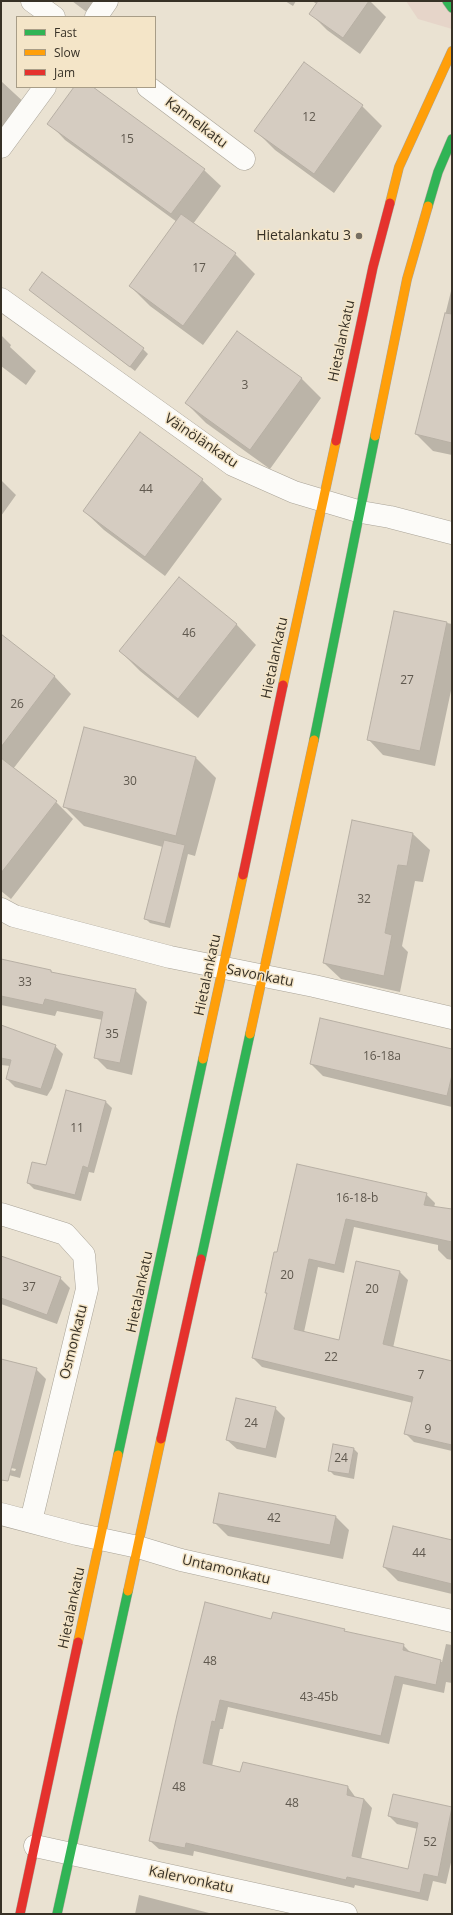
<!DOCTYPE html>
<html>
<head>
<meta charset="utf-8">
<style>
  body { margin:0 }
  #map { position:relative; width:453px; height:1915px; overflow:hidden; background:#eae2d2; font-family:"Open Sans",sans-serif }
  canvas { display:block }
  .frame { position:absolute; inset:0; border:2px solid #373126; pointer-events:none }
  .legend { position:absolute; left:16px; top:16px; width:140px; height:72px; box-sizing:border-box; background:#f4e5c8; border:1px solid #a89d87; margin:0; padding:5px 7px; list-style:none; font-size:12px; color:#373126 }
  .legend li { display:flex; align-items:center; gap:8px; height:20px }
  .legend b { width:20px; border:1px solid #a89d87 }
</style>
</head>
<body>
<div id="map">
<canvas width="453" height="1915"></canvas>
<div class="frame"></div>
<ul class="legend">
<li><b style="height:5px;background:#30b455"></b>Fast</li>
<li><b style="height:5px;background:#ff9f0a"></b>Slow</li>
<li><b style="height:5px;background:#e5322d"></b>Jam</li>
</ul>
</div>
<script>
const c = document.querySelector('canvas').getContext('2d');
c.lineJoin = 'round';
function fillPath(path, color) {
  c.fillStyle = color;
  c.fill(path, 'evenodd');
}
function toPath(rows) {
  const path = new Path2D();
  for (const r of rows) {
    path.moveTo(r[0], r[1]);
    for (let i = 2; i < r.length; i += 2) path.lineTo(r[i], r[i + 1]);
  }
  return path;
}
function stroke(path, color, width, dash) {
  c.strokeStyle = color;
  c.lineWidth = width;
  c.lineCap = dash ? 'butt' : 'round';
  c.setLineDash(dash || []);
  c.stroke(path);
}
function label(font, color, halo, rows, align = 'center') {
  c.font = font + ' "Open Sans",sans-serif';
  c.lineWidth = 3;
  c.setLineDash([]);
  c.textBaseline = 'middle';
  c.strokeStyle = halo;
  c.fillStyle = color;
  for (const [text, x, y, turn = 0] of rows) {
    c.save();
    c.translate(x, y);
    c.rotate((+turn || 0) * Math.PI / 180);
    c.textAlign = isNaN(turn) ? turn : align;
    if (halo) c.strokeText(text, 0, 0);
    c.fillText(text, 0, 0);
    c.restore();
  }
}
fillPath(toPath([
  [406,1,452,1,452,29,418,19]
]), '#e6d5c9');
fillPath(toPath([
  [72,1,97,1,88,13],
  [285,1,296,1,293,6],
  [312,1,370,1,386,17,360,54,327,30,310,13,317,4],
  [304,64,362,106,382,126,334,193,275,150,256,131],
  [1,81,28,106,1,143],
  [75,87,92,87,204,170,221,186,193,224,235,254,255,274,203,345,150,306,130,286,177,222,65,140,49,123],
  [452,287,452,455,433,451,416,434],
  [30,290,143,349,148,354,135,371],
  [1,335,11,345,10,347,36,371,26,385,1,366],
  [301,378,321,398,270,469,206,423,186,403],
  [1,480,16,495,1,516],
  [202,480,222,499,165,576,104,530,84,511],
  [179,578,237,625,256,645,198,718,140,671,120,651],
  [395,612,452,624,452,686,435,766,383,755,368,739],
  [1,635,55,677,71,694,13,769,56,802,73,819,11,899,1,891],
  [85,729,196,758,216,778,195,856,188,854,170,928,150,923,145,918,163,847,84,826,64,806],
  [353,821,413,834,430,850,423,882,415,881,402,946,408,952,400,992,341,979,324,963],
  [1,960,51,971,53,973,135,990,147,1002,132,1075,107,1069,95,1057,103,1020,57,1011,55,1016,1,1005],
  [1,1026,55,1046,63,1054,52,1088,47,1096,15,1087,7,1079,10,1066,1,1065],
  [452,1051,452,1107,323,1076,311,1064],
  [106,1102,112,1108,94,1173,89,1172,81,1201,34,1189,28,1183,46,1166],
  [298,1165,426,1194,435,1203,434,1208,452,1210,452,1260,447,1259,438,1250,438,1245,354,1227,344,1273,318,1267,304,1332,339,1341,399,1271,408,1280,393,1348,452,1362,452,1451,414,1442,405,1433,413,1403,262,1367,253,1358,268,1295,266,1293,278,1253],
  [1,1257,60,1278,70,1288,57,1324,1,1304],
  [36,1369,46,1379,20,1478,1,1473,1,1468,15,1471,16,1469,1,1466,1,1371],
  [275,1408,285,1418,276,1458,237,1449,227,1440],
  [353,1448,358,1453,354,1479,334,1475,329,1470],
  [335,1516,349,1530,343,1559,228,1536,214,1522],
  [452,1541,452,1594,398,1581,384,1567],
  [272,1620,344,1630,347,1633,403,1645,412,1654,442,1662,446,1644,452,1645,452,1683,446,1682,444,1693,403,1684,389,1744,228,1707,223,1729,220,1729,212,1766,241,1773,348,1787,356,1798,364,1799,372,1808,361,1859,409,1870,418,1829,397,1824,389,1816,393,1795,452,1808,452,1858,446,1884,433,1881,428,1901,355,1885,354,1888,194,1851,193,1856,159,1849,150,1841,178,1715],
  [139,1895,213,1914,214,1914,135,1914]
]), '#0003');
const building = toPath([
  [318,1,369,1,343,38,309,14,318,1],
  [304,62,363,105,314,174,254,131,304,62],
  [74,87,93,87,205,169,171,214,47,124,74,87],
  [181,214,236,253,183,326,129,286,181,214],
  [42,272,144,348,130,367,29,290,42,272],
  [445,313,452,314,452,443,415,434,445,313],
  [237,331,302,378,250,450,185,403,237,331],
  [140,432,203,479,145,557,83,511,140,432],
  [179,577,237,624,178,699,119,651,179,577],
  [394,611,447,622,420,751,367,740,394,611],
  [1,634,55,676,1,747,1,634],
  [84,727,196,757,176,836,63,807,84,727],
  [1,758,57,801,1,873,1,758],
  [352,820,413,833,407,866,398,865,385,933,392,935,384,976,323,963,352,820],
  [164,840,185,845,165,924,144,919,164,840],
  [1,959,51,970,51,972,136,989,120,1063,94,1058,103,1012,45,999,43,1005,1,996,1,959],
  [320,1018,452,1049,452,1075,447,1096,310,1064,320,1018],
  [1,1025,56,1045,41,1089,6,1079,11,1060,1,1058,1,1025],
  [66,1090,106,1101,88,1168,83,1166,75,1195,27,1183,32,1162,46,1165,66,1090],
  [297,1164,427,1193,424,1205,452,1209,452,1242,346,1219,335,1265,309,1259,294,1329,339,1340,356,1261,400,1271,383,1344,452,1361,452,1445,404,1434,413,1397,252,1358,267,1293,265,1293,274,1252,277,1252,297,1164],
  [1,1256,61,1277,47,1315,1,1298,1,1256],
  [1,1359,37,1368,8,1481,1,1480,1,1359],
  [236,1398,276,1407,266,1449,226,1440,236,1398],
  [333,1444,354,1448,349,1474,328,1471,333,1444],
  [219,1493,336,1516,330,1545,213,1523,219,1493],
  [393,1526,452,1540,452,1584,383,1567,393,1526],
  [205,1602,271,1619,273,1612,345,1629,344,1631,404,1644,403,1650,441,1660,436,1685,395,1676,381,1736,220,1700,215,1722,212,1721,203,1763,240,1772,243,1762,348,1786,347,1795,364,1799,352,1856,408,1869,418,1823,388,1816,393,1794,452,1807,438,1877,424,1874,420,1893,347,1877,346,1880,186,1843,185,1848,149,1841,177,1715,205,1602]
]);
fillPath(building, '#d5ccc1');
stroke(building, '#b7afa4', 1);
const street = toPath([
  [32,1,54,17],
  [96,17,107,1],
  [148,87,244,159],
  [1,147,45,87],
  [1,299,233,465,294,492,361,512,390,517,452,533],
  [1,909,14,916,170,957,314,986,452,1018],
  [1,1214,65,1234,84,1255,87,1289,31,1521],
  [1,1514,77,1534,138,1547,181,1560,452,1621],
  [35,1846,346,1914]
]);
const fast = toPath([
  [447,1,452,8],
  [428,206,438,172,452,139],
  [314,740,375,436],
  [201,1259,250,1034],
  [118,1455,203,1059],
  [57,1914,128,1591]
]);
const slow = toPath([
  [390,203,399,167,452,51],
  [375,436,407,279,428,206],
  [283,685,336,441],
  [250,1034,314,740],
  [203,1059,243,875],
  [128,1591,161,1439],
  [78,1642,118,1455]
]);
const jam = toPath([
  [336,441,373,267,390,203],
  [243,875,283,685],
  [161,1439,201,1259],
  [20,1914,78,1642]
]);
stroke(street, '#a9a397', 23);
stroke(fast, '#a9a397', 10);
stroke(slow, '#a9a397', 10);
stroke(jam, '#a9a397', 10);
stroke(street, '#fcfbf8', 22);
stroke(fast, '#30b455', 9);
stroke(slow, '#ff9f0a', 9);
stroke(jam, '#e5322d', 9);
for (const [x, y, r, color] of [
  [359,236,4,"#766f62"]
]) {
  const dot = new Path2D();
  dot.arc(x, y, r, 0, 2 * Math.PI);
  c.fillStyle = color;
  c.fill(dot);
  stroke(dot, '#f4e5c8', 1.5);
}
label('12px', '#5f584e', null, [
  ["12",309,118],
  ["15",127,140],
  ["17",199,269],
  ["3",245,386],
  ["44",146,490],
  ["46",189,634],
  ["27",407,681],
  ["26",17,705],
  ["30",130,782],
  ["32",364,900],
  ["33",25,983],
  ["35",112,1035],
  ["16-18a",382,1057],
  ["11",77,1129],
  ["16-18-b",357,1199],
  ["20",287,1276],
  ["37",29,1288],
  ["20",372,1290],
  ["22",331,1358],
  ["7",421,1376],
  ["24",251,1424],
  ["9",428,1430],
  ["24",341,1459],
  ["42",274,1519],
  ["44",419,1554],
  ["48",210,1662],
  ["43-45b",319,1698],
  ["48",179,1788],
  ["48",292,1804],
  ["52",430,1843]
]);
label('14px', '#373126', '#f4e5c8', [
  ["Kannelkatu",196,123,37],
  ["Hietalankatu",342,341,-78],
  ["Väinölänkatu",201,441,34],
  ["Hietalankatu",275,658,-78],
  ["Hietalankatu",208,975,-78],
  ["Savonkatu",260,976,11],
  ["Hietalankatu",140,1292,-78],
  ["Osmonkatu",74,1342,-76],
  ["Untamonkatu",226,1570,13],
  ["Hietalankatu",72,1608,-78],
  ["Kalervonkatu",191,1880,12]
]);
label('14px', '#373126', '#f4e5c8', [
  ["Hietalankatu 3",351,236]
], 'right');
</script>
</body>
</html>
